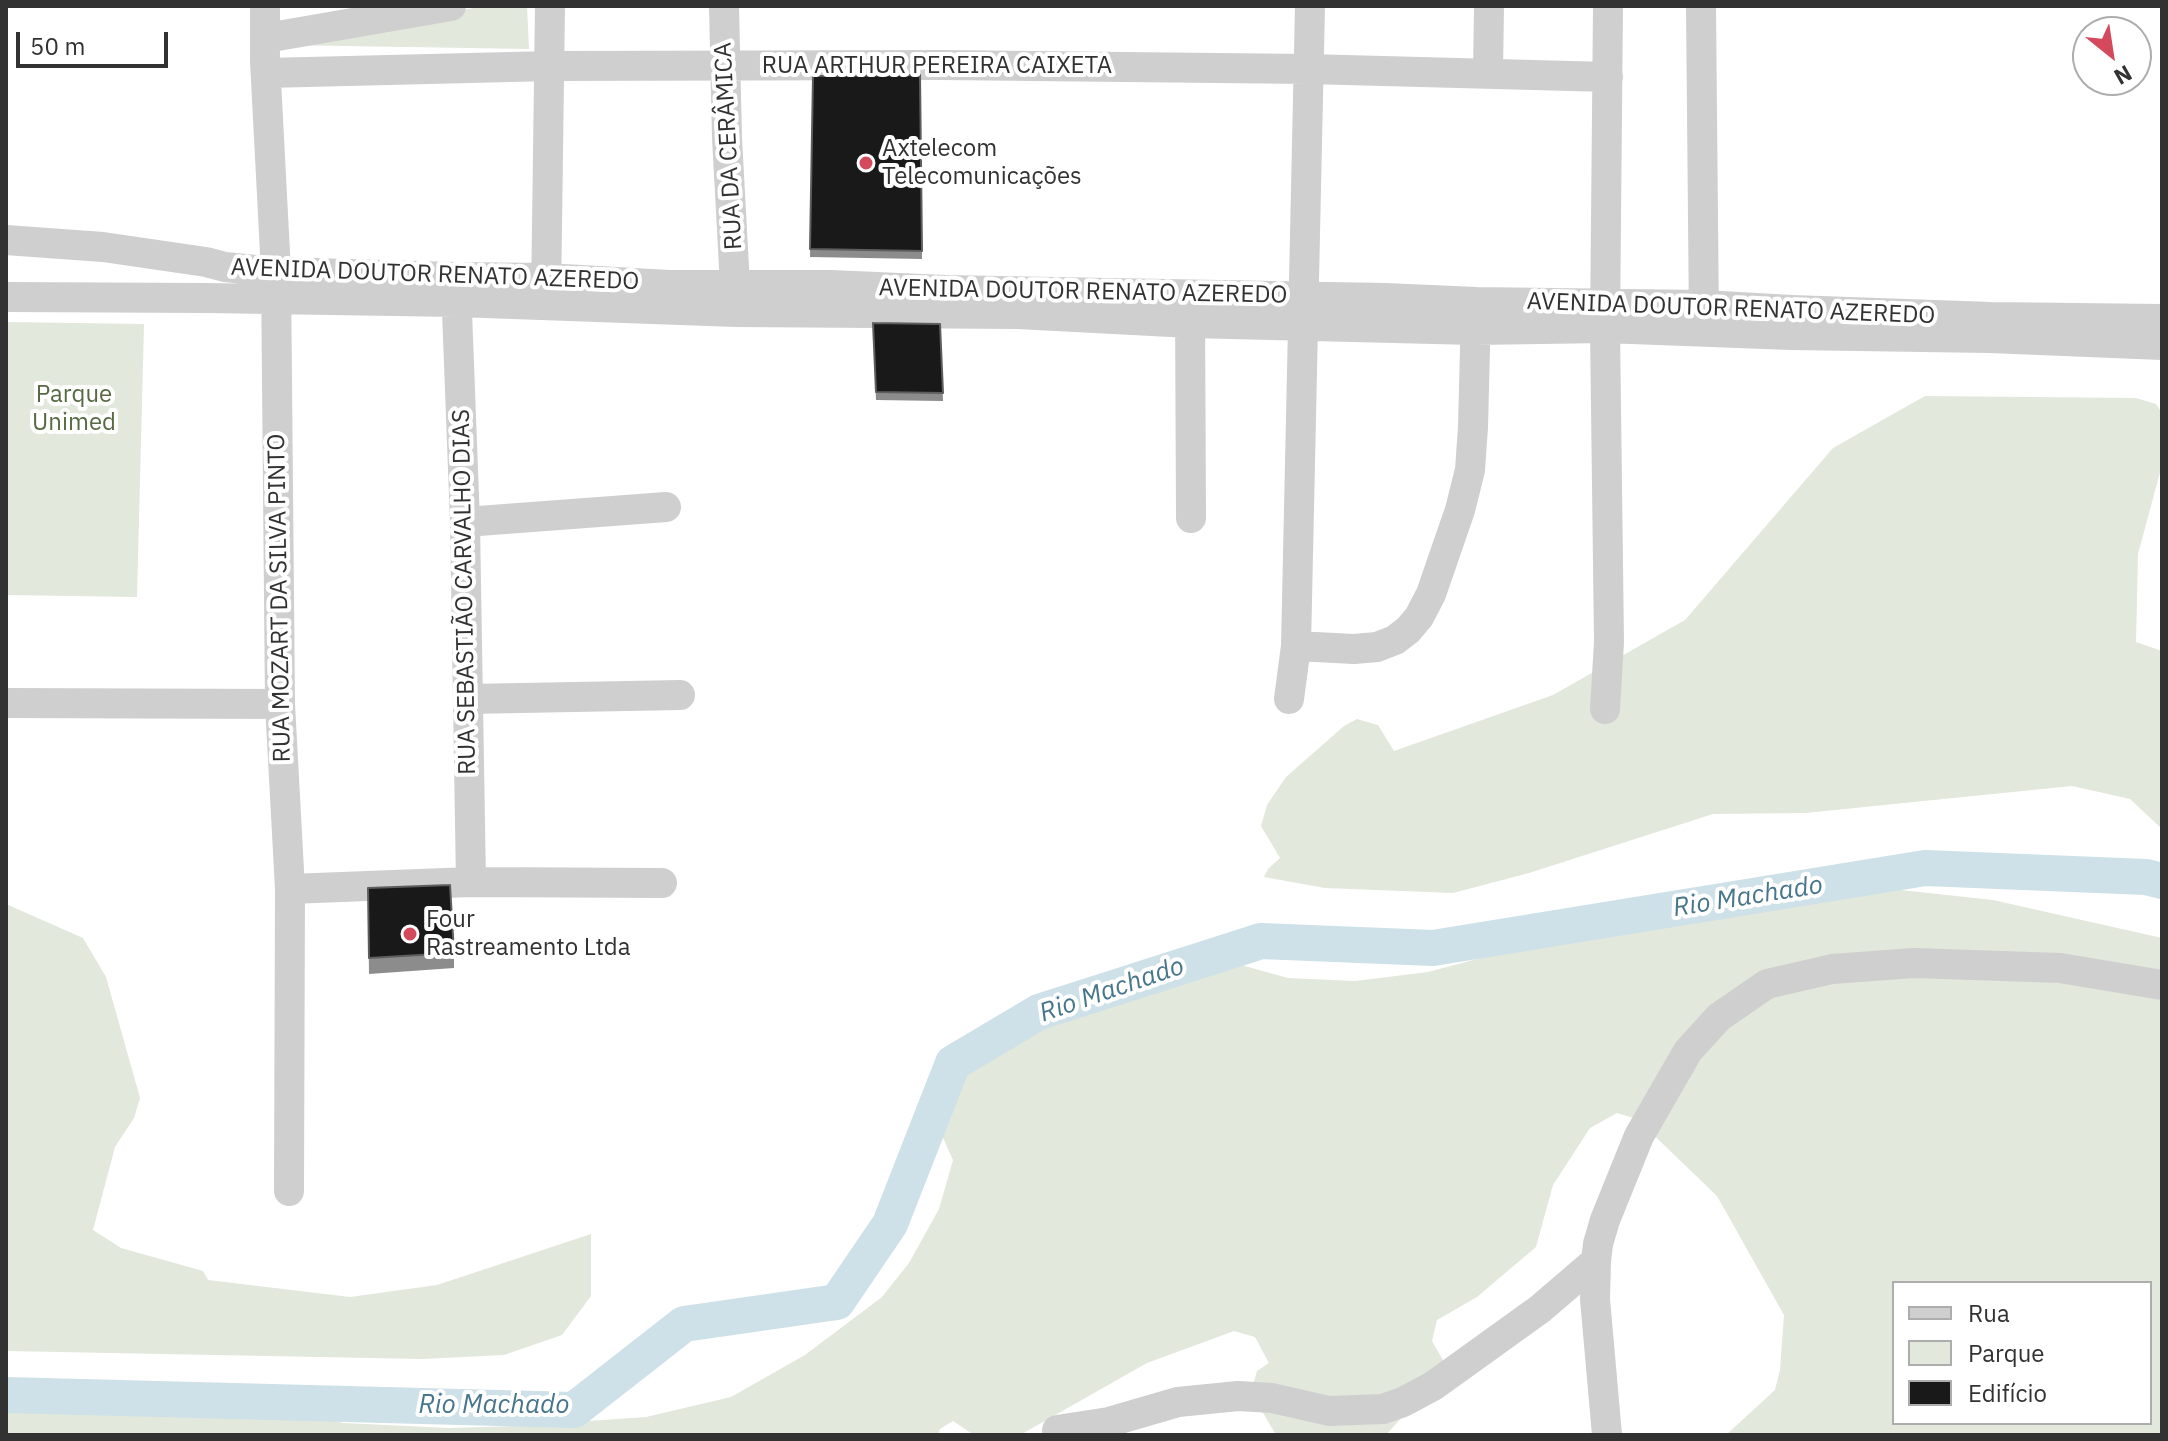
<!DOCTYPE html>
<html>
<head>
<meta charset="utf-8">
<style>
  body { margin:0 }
  #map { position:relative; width:2168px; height:1441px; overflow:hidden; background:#fff; font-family:"IBM Plex Sans",sans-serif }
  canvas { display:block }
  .frame { position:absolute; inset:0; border:8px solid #323232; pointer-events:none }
  .legend { position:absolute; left:1892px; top:1281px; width:260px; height:144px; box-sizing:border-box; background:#fff; border:2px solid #adadad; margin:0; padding:10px 14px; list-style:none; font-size:24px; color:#323232 }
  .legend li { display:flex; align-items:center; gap:16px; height:40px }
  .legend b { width:40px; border:2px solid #adadad }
  .north { position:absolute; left:2072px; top:16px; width:80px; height:80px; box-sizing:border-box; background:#fff; border:2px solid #adadad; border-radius:50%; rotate:150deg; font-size:22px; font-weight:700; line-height:32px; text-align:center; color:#323232 }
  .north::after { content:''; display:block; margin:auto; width:28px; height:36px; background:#d4495b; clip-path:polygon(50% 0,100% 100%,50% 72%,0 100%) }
  .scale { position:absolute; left:16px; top:32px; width:152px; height:36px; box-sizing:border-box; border:4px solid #323232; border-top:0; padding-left:10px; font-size:24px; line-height:28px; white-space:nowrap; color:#323232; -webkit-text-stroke:6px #fff; paint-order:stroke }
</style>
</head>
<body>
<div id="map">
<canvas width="2168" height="1441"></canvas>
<div class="frame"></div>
<ul class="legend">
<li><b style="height:10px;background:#cfcfcf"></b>Rua</li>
<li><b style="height:22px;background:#e2e8dc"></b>Parque</li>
<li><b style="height:22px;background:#191919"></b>Edifício</li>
</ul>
<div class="north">N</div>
<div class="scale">50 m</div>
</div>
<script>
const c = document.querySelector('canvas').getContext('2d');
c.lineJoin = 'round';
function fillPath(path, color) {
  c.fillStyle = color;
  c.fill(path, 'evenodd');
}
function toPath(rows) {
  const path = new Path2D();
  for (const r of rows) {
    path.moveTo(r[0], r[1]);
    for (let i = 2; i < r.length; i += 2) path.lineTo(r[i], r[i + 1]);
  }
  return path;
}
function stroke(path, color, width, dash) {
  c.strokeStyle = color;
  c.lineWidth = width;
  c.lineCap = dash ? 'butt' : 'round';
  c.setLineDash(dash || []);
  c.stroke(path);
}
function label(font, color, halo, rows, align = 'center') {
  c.font = font + ' "IBM Plex Sans",sans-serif';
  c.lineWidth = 8;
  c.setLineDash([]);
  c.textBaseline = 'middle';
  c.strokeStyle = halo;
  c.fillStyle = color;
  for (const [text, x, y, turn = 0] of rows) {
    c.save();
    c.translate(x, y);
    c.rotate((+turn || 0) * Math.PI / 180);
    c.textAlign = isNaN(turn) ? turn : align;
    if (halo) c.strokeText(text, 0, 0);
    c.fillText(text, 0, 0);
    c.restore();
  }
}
fillPath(toPath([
  [484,6,527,6,529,49,283,45],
  [6,322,144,324,137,597,6,595],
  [1925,396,2136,398,2156,404,2162,413,2162,465,2138,554,2136,642,2162,651,2162,829,2130,799,2072,786,1805,813,1713,814,1529,873,1453,893,1325,888,1264,877,1268,869,1280,858,1261,826,1267,805,1286,777,1344,726,1357,719,1378,725,1394,751,1553,695,1685,620,1833,448],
  [1836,883,1993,900,2162,938,2162,1435,1726,1435,1775,1390,1780,1370,1784,1315,1717,1196,1637,1119,1617,1113,1590,1128,1553,1185,1536,1247,1477,1297,1437,1320,1432,1341,1447,1367,1386,1435,1276,1435,1251,1392,1257,1371,1269,1363,1255,1337,1234,1331,1147,1363,1020,1435,974,1435,953,1421,940,1429,938,1435,6,1435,6,1398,24,1397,110,1394,204,1396,344,1423,449,1428,517,1426,646,1417,731,1397,805,1355,882,1297,909,1263,939,1209,953,1160,926,1100,936,1076,1078,996,1165,984,1212,957,1288,978,1355,981,1428,972,1718,895],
  [1894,1283,2150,1283,2150,1423,1894,1423],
  [6,904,83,938,106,977,140,1098,134,1118,115,1147,93,1230,121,1248,203,1271,208,1280,350,1297,437,1285,591,1234,591,1296,562,1335,504,1355,423,1359,6,1351]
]), '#e2e8dc');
stroke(toPath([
  [6,1395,574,1410,684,1324,837,1302,890,1224,953,1063,1039,1012,1261,941,1433,948,1925,868,2146,877,2162,881]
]), '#cee0e8', 36);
stroke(toPath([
  [265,6,265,61,276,272,280,704,290,889,289,1191],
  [724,6,727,138,736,304],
  [1701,6,1704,324],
  [266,38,451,6],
  [266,73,551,66,942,65,1308,69,1608,77],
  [1488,73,1489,6],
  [6,240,103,247,206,262,225,267,276,272,456,277,546,278,669,285,831,285,945,290,1385,298,1476,302,1703,305,1792,310,1991,317,2162,319],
  [456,285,465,522,471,882],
  [6,297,206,298,457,302,736,312,1018,314,1190,323,1475,330,1605,328,1791,335,1990,338,2162,345],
  [546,299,550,6],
  [1190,304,1191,518],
  [465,522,666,507],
  [1296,646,1354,649,1377,647,1395,640,1408,630,1419,617,1431,594,1460,510,1470,470,1473,427,1476,310],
  [468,699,680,695],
  [1289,699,1296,646,1310,6],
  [6,703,280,704],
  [1605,709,1609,642,1605,328,1608,6],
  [290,889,471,882,662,883],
  [1057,1430,1109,1422,1178,1402,1238,1396,1272,1398,1329,1411,1383,1409,1403,1402,1433,1386,1540,1309,1596,1261],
  [1607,1435,1595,1299,1596,1261,1598,1244,1605,1220,1639,1136,1688,1051,1719,1017,1767,984,1832,969,1914,963,2060,968,2162,985]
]), '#cfcfcf', 30);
fillPath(toPath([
  [920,75,922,259,810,257,813,76],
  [873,323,940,324,943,401,876,400],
  [368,888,454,953,454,968,369,974]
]), '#8c8c8c');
const building = toPath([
  [920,75,922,251,810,249,813,76,920,75],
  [873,323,940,324,943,393,876,392,873,323],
  [450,885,454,953,369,958,368,888,450,885]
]);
fillPath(building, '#191919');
stroke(building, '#5e5e5e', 2);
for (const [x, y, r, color] of [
  [866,163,8,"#d4495b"],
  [410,934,8,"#d4495b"]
]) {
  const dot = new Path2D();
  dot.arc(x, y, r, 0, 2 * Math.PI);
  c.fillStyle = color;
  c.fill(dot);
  stroke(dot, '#fff', 3);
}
label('24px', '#323232', '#fff', [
  ["RUA ARTHUR PEREIRA CAIXETA",937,66],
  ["RUA DA CERÂMICA",729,146,-93],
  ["AVENIDA DOUTOR RENATO AZEREDO",435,275,2],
  ["AVENIDA DOUTOR RENATO AZEREDO",1083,292,1],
  ["AVENIDA DOUTOR RENATO AZEREDO",1731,309,2],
  ["RUA SEBASTIÃO CARVALHO DIAS",465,592,-91],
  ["RUA MOZART DA SILVA PINTO",280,598,-91]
]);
label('24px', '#323232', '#fff', [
  ["Axtelecom",882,149],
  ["Telecomunicações",882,177],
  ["Four",426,920],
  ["Rastreamento Ltda",426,948]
], 'left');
label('24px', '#576a43', '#fff', [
  ["Parque",74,395],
  ["Unimed",74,423]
]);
label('italic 26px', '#47758c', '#fff', [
  ["Rio Machado",1748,897,-9],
  ["Rio Machado",1112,990,-19],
  ["Rio Machado",494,1405]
]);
</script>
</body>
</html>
